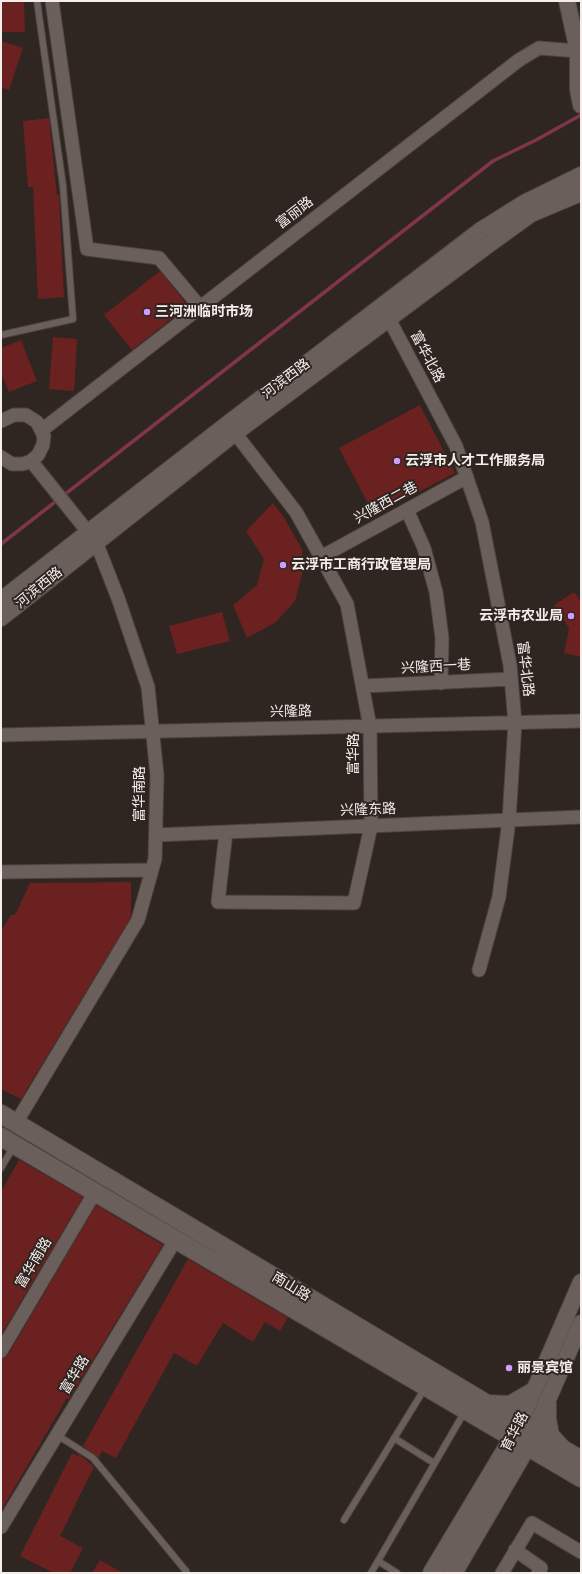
<!DOCTYPE html>
<html>
<head>
<meta charset="utf-8">
<style>
  body { margin:0 }
  #map { position:relative; width:582px; height:1574px; overflow:hidden; background:#2f2521; font-family:"Fira Sans Condensed",sans-serif }
  canvas { display:block }
  .frame { position:absolute; inset:0; border:2px solid #f4eeeb; pointer-events:none }
</style>
</head>
<body>
<div id="map">
<canvas width="582" height="1574"></canvas>
<div class="frame"></div>
</div>
<script>
const c = document.querySelector('canvas').getContext('2d');
c.lineJoin = 'round';
function toPath(rows) {
  const path = new Path2D();
  for (const r of rows) {
    path.moveTo(r[0], r[1]);
    for (let i = 2; i < r.length; i += 2) path.lineTo(r[i], r[i + 1]);
  }
  return path;
}
function stroke(path, color, width, dash) {
  c.strokeStyle = color;
  c.lineWidth = width;
  c.lineCap = dash ? 'butt' : 'round';
  c.setLineDash(dash || []);
  c.stroke(path);
}
function fillPath(path, color) {
  c.fillStyle = color;
  c.fill(path, 'evenodd');
}
function label(font, color, halo, rows, align = 'center') {
  c.font = font + ' "Fira Sans Condensed","Noto Sans SC",sans-serif';
  c.lineWidth = 4;
  c.setLineDash([]);
  c.textBaseline = 'middle';
  c.strokeStyle = halo;
  c.fillStyle = color;
  for (const [text, x, y, turn = 0] of rows) {
    c.save();
    c.translate(x, y);
    c.rotate((+turn || 0) * Math.PI / 180);
    c.textAlign = isNaN(turn) ? turn : align;
    if (halo) c.strokeText(text, 0, 0);
    c.fillText(text, 0, 0);
    c.restore();
  }
}
stroke(toPath([
  [1,544,493,161,536,140,581,115]
]), '#813549', 3.5);
fillPath(toPath([
  [1,1,24,1,25,32,1,32],
  [1,41,23,48,9,90,1,87],
  [49,118,57,195,59,195,64,297,38,299,33,187,28,187,23,121],
  [160,271,188,306,132,350,104,315],
  [53,337,77,339,74,391,49,389],
  [21,340,37,381,9,392,1,373,1,348],
  [420,405,455,473,374,515,339,448],
  [273,503,285,519,302,549,303,571,295,601,276,622,247,638,233,605,257,585,264,559,246,531],
  [574,592,581,601,581,657,564,653,569,628,554,605],
  [222,612,230,641,177,654,169,626],
  [131,882,131,917,21,1099,1,1089,1,931,11,915,15,915,30,883],
  [19,1160,83,1197,1,1335,1,1192],
  [96,1205,163,1245,69,1399,67,1398,1,1511,1,1359,8,1355],
  [188,1259,288,1318,280,1331,265,1322,253,1342,223,1323,197,1366,174,1353,116,1458,102,1451,99,1458,83,1446],
  [72,1453,78,1456,79,1454,94,1467,60,1536,83,1548,70,1573,54,1573,20,1556],
  [100,1560,123,1573,92,1573]
]), '#6b211f');
const service = toPath([
  [1,335,73,319,63,186,37,1],
  [1,1168,14,1146],
  [57,1435,93,1458,186,1571],
  [394,1438,434,1463],
  [344,1520,425,1388],
  [378,1561,397,1573],
  [371,1573,465,1411]
]);
const minor = toPath([
  [52,1,87,249,159,258,200,307],
  [389,319,456,446,482,522,510,665,515,723,509,820,499,897,479,970],
  [1,421,14,415,26,415,37,422,44,436,43,445,38,455,31,461,23,464,12,464,1,457],
  [42,430,519,60,539,48,578,51],
  [407,510,424,548,436,592,442,638,441,683],
  [321,557,467,477],
  [363,686,511,679],
  [1,735,581,721],
  [226,832,218,902,354,903,371,826,370,727,347,604,296,512,235,433],
  [156,835,581,817],
  [1,872,152,870],
  [16,1123,138,920,155,859,157,775,148,687,118,598,96,542,31,461],
  [1,1351,95,1192],
  [1,1527,176,1239],
  [515,1550,541,1568,538,1573],
  [502,1573,532,1523,581,1552]
]);
const tertiary = toPath([
  [567,1,578,51,578,89,581,105],
  [1,600,226,425,481,230,524,203,581,175],
  [1,618,235,433,488,245,531,214,581,193],
  [486,1403,510,1404,534,1390],
  [548,1404,548,1419,551,1435,563,1448],
  [520,1423,581,1282],
  [534,1432,581,1323]
]);
const secondary = toPath([
  [1,1114,581,1460],
  [1,1137,581,1478],
  [432,1573,513,1438,518,1428],
  [453,1573,533,1436]
]);
stroke(service, '#4c4441', 8);
stroke(minor, '#4c4441', 15);
stroke(tertiary, '#4c4441', 18);
stroke(secondary, '#4c4441', 20);
stroke(service, '#6b5f5b', 6);
stroke(minor, '#6b5f5b', 13);
stroke(tertiary, '#6b5f5b', 16);
stroke(secondary, '#6b5f5b', 18);
for (const [x, y, r, color] of [
  [147,312,4,"#d09dff"],
  [397,461,4,"#d09dff"],
  [283,565,4,"#d09dff"],
  [571,616,4,"#d09dff"],
  [509,1368,4,"#d09dff"]
]) {
  const dot = new Path2D();
  dot.arc(x, y, r, 0, 2 * Math.PI);
  c.fillStyle = color;
  c.fill(dot);
  stroke(dot, '#2f2521', 1.5);
}
label('14px', '#f4eeeb', '#2f2521', [
  ["富丽路",295,213,-38],
  ["富华北路",427,357,62],
  ["河滨西路",286,379,-37],
  ["兴隆西二巷",386,503,-29],
  ["河滨西路",39,588,-39],
  ["兴隆西一巷",436,667,-3],
  ["富华北路",525,669,83],
  ["兴隆路",291,712,-1],
  ["富华路",354,754,-90],
  ["富华南路",140,794,-90],
  ["兴隆东路",368,810,-2],
  ["富华南路",34,1263,-59],
  ["南山路",291,1287,31],
  ["富华路",75,1375,-59],
  ["育华路",515,1432,-63]
]);
label('bold 14px', '#f4eeeb', '#2f2521', [
  ["三河洲临时市场",155,312],
  ["云浮市人才工作服务局",405,461],
  ["云浮市工商行政管理局",291,565],
  ["云浮市农业局",563,616,"right"],
  ["丽景宾馆",517,1368]
], 'left');
</script>
</body>
</html>
